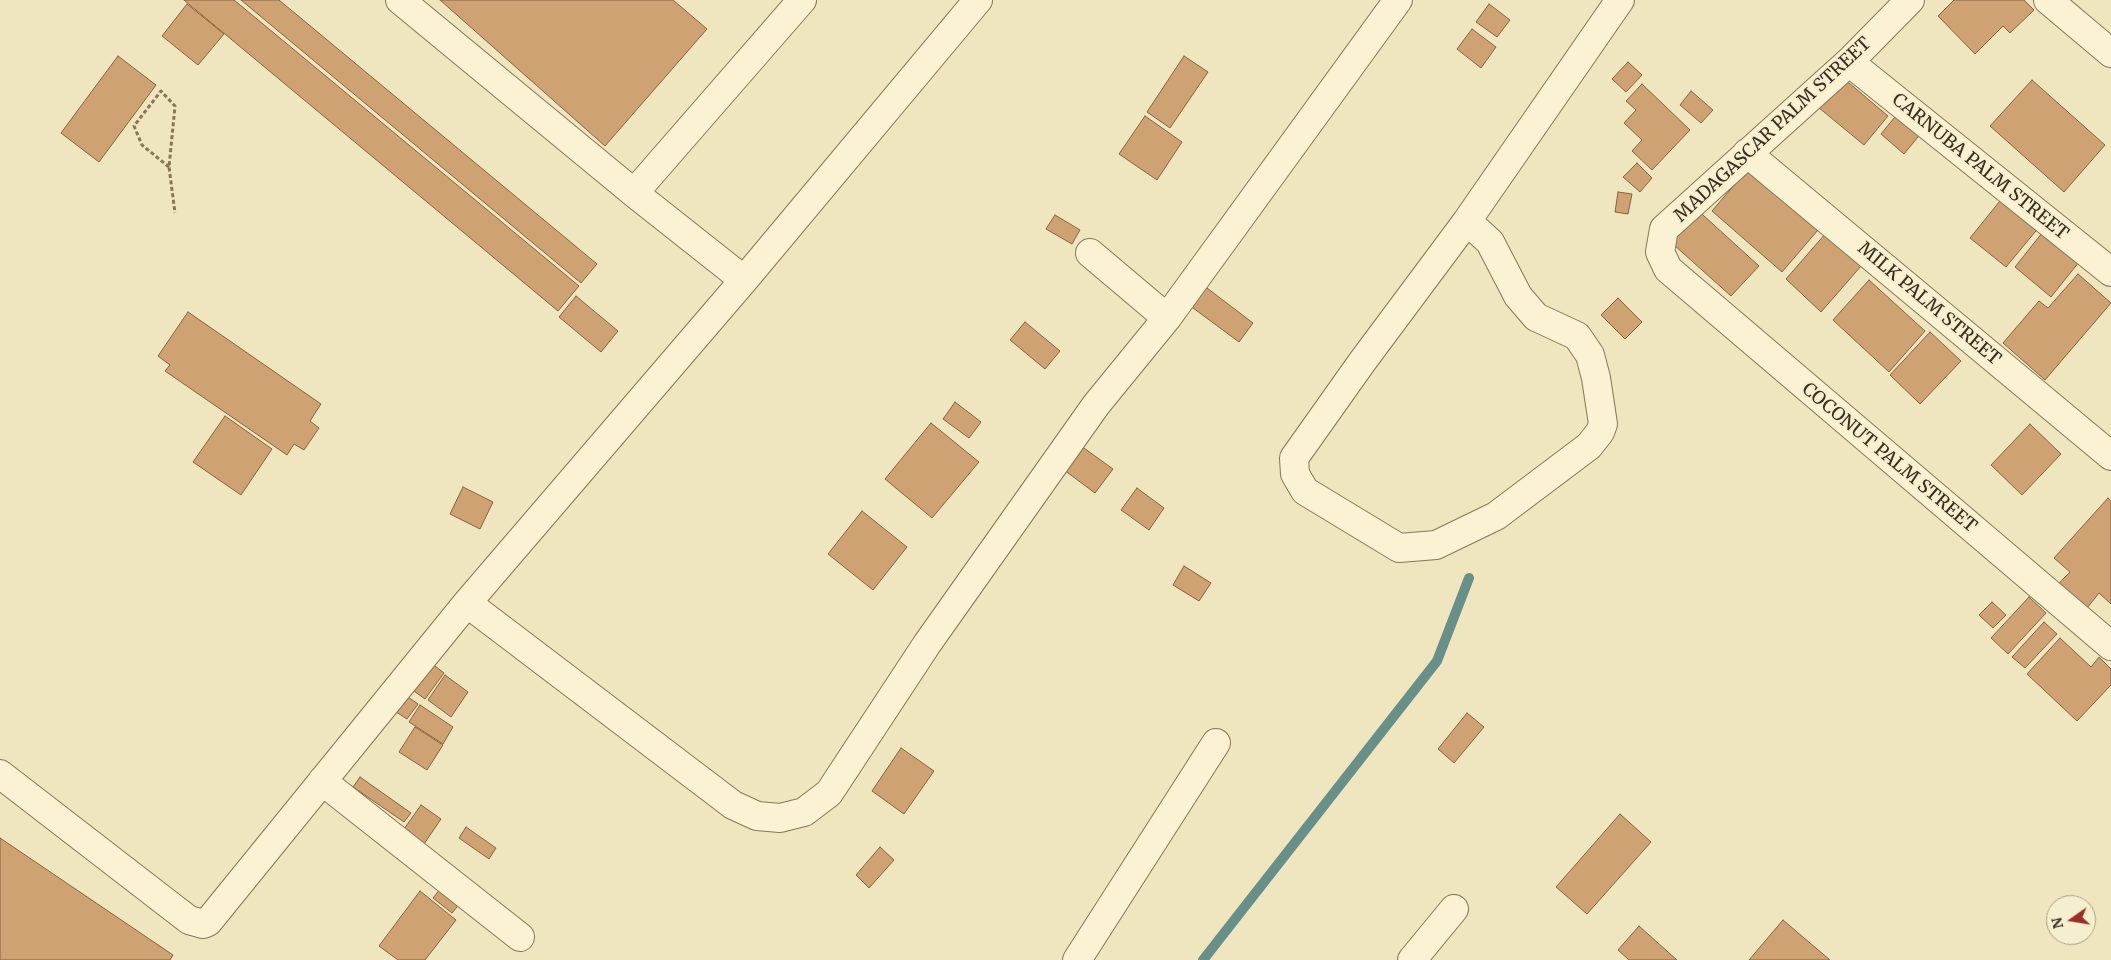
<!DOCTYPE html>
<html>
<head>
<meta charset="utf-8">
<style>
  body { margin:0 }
  #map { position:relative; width:2111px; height:960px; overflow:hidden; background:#efe6bf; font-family:Merriweather,serif }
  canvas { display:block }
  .north { position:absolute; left:2046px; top:895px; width:50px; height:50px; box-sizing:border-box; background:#f6efcf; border:1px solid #aaa187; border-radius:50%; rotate:257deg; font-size:14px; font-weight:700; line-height:20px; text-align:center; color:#382c1c }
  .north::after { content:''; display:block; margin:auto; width:18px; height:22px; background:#9a2f25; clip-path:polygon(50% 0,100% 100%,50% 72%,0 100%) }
</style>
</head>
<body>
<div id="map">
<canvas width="2111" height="960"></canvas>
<div class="north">N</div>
</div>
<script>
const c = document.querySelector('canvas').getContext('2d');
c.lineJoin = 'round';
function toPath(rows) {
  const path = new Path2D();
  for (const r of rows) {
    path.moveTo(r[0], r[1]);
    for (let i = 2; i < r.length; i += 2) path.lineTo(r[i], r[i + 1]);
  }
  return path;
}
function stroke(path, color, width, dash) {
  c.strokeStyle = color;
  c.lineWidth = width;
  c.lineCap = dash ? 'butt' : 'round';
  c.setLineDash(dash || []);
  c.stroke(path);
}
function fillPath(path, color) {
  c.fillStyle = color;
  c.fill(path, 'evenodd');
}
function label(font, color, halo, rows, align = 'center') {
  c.font = font + ' Merriweather,serif';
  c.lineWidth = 4.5;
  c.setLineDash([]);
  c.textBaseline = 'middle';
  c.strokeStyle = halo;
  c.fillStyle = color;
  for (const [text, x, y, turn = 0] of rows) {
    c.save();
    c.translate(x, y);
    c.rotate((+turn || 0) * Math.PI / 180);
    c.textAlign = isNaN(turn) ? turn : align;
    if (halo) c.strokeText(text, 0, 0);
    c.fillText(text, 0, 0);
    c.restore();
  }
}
stroke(toPath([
  [1203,960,1437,661,1469,578]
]), '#698f89', 10);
const building = toPath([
  [184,0,234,0,579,286,558,311,184,0],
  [241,0,279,0,597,264,581,283,241,0],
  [440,0,673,0,707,29,605,146,440,0],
  [1954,0,2024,0,2034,10,2010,33,2003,26,1975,54,1938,16,1954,0],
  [187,4,224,34,198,65,162,36,187,4],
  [1489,4,1510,20,1497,37,1476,22,1489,4],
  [1472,29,1496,47,1481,68,1457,49,1472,29],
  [118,56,156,85,99,162,61,133,118,56],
  [1184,56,1208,72,1170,128,1147,112,1184,56],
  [1628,62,1642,75,1626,92,1612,79,1628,62],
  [1843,78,1888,116,1864,145,1818,107,1843,78],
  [2032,80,2105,145,2064,192,1990,126,2032,80],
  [1642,84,1690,130,1652,170,1632,151,1642,140,1624,123,1636,110,1626,101,1642,84],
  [1691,91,1713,110,1701,123,1680,105,1691,91],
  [1899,112,1922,132,1904,154,1881,134,1899,112],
  [1145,116,1182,142,1157,180,1119,154,1145,116],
  [1637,163,1652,178,1640,192,1623,177,1637,163],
  [1748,169,1818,230,1782,272,1712,211,1748,169],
  [1618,192,1632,194,1628,214,1615,212,1618,192],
  [2004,196,2040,226,2006,267,1970,238,2004,196],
  [1692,205,1759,266,1731,296,1664,236,1692,205],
  [1055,215,1080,230,1072,244,1046,229,1055,215],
  [1826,233,1862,265,1821,312,1786,279,1826,233],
  [2042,233,2079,262,2051,297,2015,267,2042,233],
  [2078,274,2111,303,2045,380,2003,343,2039,301,2048,308,2078,274],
  [1869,280,1925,331,1889,372,1833,320,1869,280],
  [1203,285,1253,323,1239,342,1189,305,1203,285],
  [576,296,618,331,601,352,559,317,576,296],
  [1618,298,1642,322,1625,339,1601,315,1618,298],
  [188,312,321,404,310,421,319,428,304,450,294,444,287,455,165,371,170,365,158,356,188,312],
  [1025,322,1060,351,1045,369,1010,340,1025,322],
  [1930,332,1961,361,1920,404,1890,375,1930,332],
  [955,402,981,422,969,438,943,419,955,402],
  [225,416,272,449,241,495,193,462,225,416],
  [931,423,979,462,932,518,885,479,931,423],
  [2030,424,2061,454,2022,495,1991,465,2030,424],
  [1081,446,1113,469,1095,493,1064,470,1081,446],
  [463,487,493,502,480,529,450,514,463,487],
  [1137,488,1164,508,1149,530,1121,510,1137,488],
  [2108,498,2111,501,2111,604,2099,593,2087,608,2059,583,2070,572,2054,558,2108,498],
  [862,511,907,547,873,590,828,554,862,511],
  [1184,566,1211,583,1199,601,1173,585,1184,566],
  [2029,597,2046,613,2008,654,1991,638,2029,597],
  [1992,602,2006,615,1993,628,1979,615,1992,602],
  [2044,622,2057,634,2025,668,2012,657,2044,622],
  [2060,638,2091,667,2099,657,2111,669,2111,685,2077,721,2027,674,2060,638],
  [426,659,444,673,425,699,407,686,426,659],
  [445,675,468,692,451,717,428,700,445,675],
  [401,692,418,704,407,719,390,708,401,692],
  [420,705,453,727,443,744,409,722,420,705],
  [1467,713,1484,727,1454,763,1438,749,1467,713],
  [415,727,443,745,427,770,399,752,415,727],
  [901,748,934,771,904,814,872,791,901,748],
  [360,777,411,813,404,822,353,787,360,777],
  [421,805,441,819,424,844,404,829,421,805],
  [1620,814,1651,842,1587,914,1556,887,1620,814],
  [466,827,496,848,489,859,459,838,466,827],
  [0,838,173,955,170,960,0,960,0,838],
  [880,847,894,860,869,888,856,875,880,847],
  [441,888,461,902,452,913,433,898,441,888],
  [420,891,456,920,425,960,398,960,379,946,420,891],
  [1783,920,1830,960,1749,960,1783,920],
  [1639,926,1677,960,1629,960,1618,950,1639,926]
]);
fillPath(building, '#cfa274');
stroke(building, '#89623c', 1);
const minor = toPath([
  [400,0,634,193],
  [1910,0,1849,62,1664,229,1660,252,1668,269,2111,646],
  [2048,0,2111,53],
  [1849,62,2111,272],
  [1747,153,2111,456],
  [1467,221,1490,242,1518,296,1536,317,1577,336,1590,355,1596,378,1603,424,1600,432,1589,446,1496,516,1436,545,1399,548,1305,491,1295,474,1294,458,1362,362,1467,221,1620,0],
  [1090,253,1167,318],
  [744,280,634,193,802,0],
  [467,603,733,805,757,816,780,818,804,812,829,793,927,644,1096,405,1167,318,1398,0],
  [0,774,189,920,203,924,208,922,467,603,744,280,978,0],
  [322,781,520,937],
  [1077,960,1216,743],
  [1412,960,1454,909]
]);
stroke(minor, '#897657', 30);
stroke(toPath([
  [169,167,142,145,134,126,161,91,175,106,169,167,175,213]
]), '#897657', 3, [4, 2.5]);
stroke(minor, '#faf2d3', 28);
label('18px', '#382c1c', '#f6efcf', [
  ["MADAGASCAR PALM STREET",1773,130,-43],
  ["CARNUBA PALM STREET",1980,167,39],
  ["MILK PALM STREET",1929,304,40],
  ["COCONUT PALM STREET",1889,458,40]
]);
</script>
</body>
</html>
